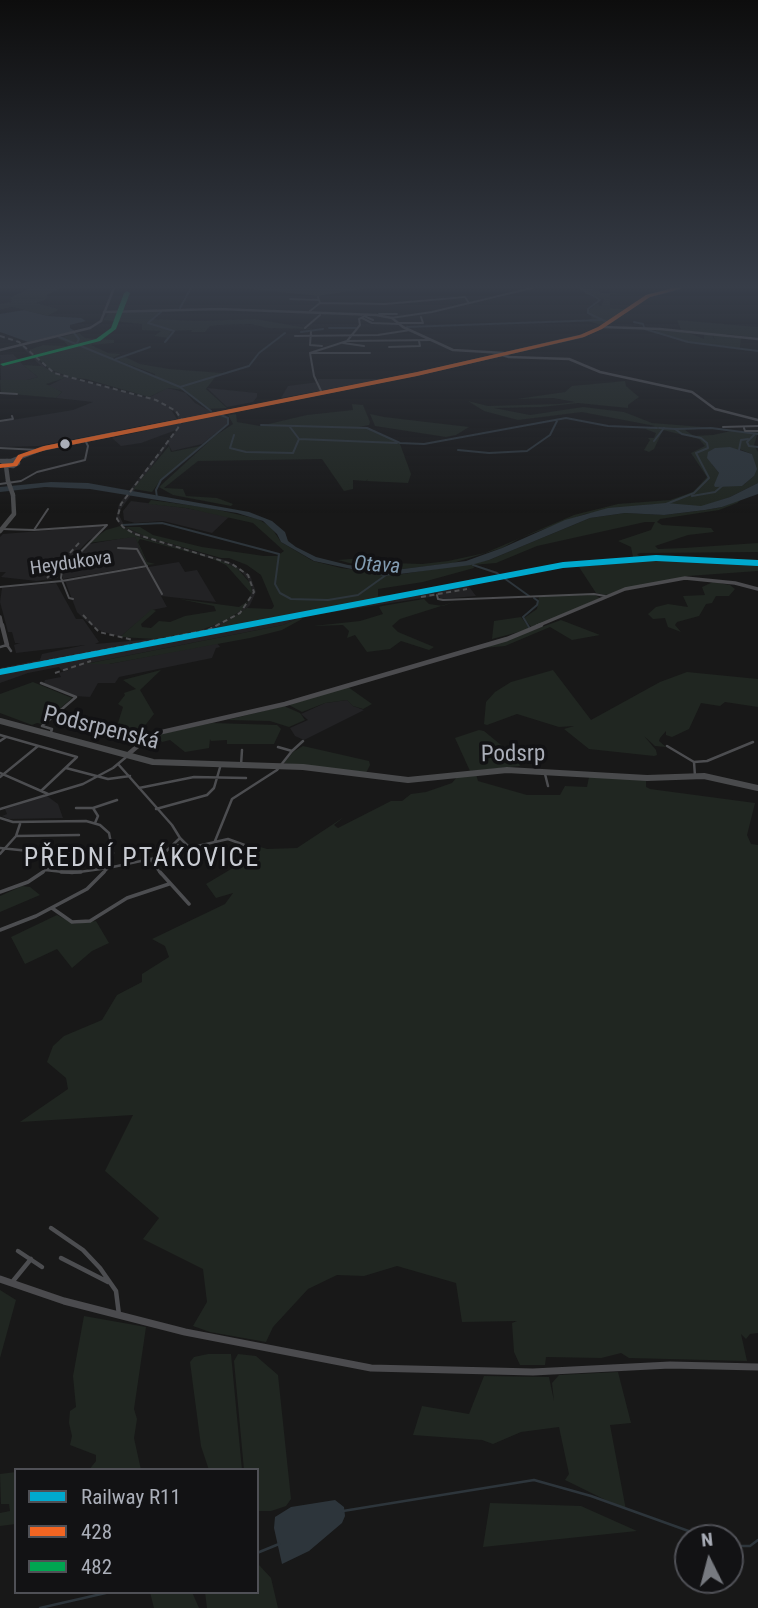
<!DOCTYPE html>
<html>
<head>
<meta charset="utf-8">
<style>
  body { margin:0 }
  #map { position:relative; width:758px; height:1608px; overflow:hidden; background:#181818; font-family:"Roboto Condensed",sans-serif }
  canvas { display:block }
  .legend { position:absolute; left:14px; top:1468px; width:245px; height:126px; box-sizing:border-box; background:#121214; border:2px solid #4f5056; margin:0; padding:9px 12px; list-style:none; font-size:21px; color:#aaaeb8 }
  .legend li { display:flex; align-items:center; gap:14px; height:35px }
  .legend b { width:35px; border:2px solid #4f5056 }
  .north { position:absolute; left:674px; top:1524px; width:70px; height:70px; box-sizing:border-box; background:#121214; border:2px solid #4f5056; border-radius:50%; rotate:354deg; font-size:19px; font-weight:700; line-height:28px; text-align:center; color:#aaaeb8 }
  .north::after { content:''; display:block; margin:auto; width:24px; height:32px; background:#777a80; clip-path:polygon(50% 0,100% 100%,50% 72%,0 100%) }
</style>
</head>
<body>
<div id="map">
<canvas width="758" height="1608"></canvas>
<ul class="legend">
<li><b style="height:9px;background:#00a9ce"></b>Railway R11</li>
<li><b style="height:9px;background:#f26522"></b>428</li>
<li><b style="height:9px;background:#00a651"></b>482</li>
</ul>
<div class="north">N</div>
</div>
<script>
const c = document.querySelector('canvas').getContext('2d');
c.lineJoin = 'round';
function fillPath(path, color) {
  c.fillStyle = color;
  c.fill(path, 'evenodd');
}
function toPath(rows) {
  const path = new Path2D();
  for (const r of rows) {
    path.moveTo(r[0], r[1]);
    for (let i = 2; i < r.length; i += 2) path.lineTo(r[i], r[i + 1]);
  }
  return path;
}
function stroke(path, color, width, dash) {
  c.strokeStyle = color;
  c.lineWidth = width;
  c.lineCap = dash ? 'butt' : 'round';
  c.setLineDash(dash || []);
  c.stroke(path);
}
function label(font, color, halo, rows, align = 'center') {
  c.font = font + ' "Roboto Condensed",sans-serif';
  c.lineWidth = 7;
  c.setLineDash([]);
  c.textBaseline = 'middle';
  c.strokeStyle = halo;
  c.fillStyle = color;
  for (const [text, x, y, turn = 0] of rows) {
    c.save();
    c.translate(x, y);
    c.rotate((+turn || 0) * Math.PI / 180);
    c.textAlign = isNaN(turn) ? turn : align;
    if (halo) c.strokeText(text, 0, 0);
    c.fillText(text, 0, 0);
    c.restore();
  }
}
fillPath(toPath([
  [0,335,20,342,46,368,58,374,148,398,167,388,176,390,186,393,195,403,214,413,182,420,182,424,184,421,219,414,227,418,227,424,202,444,172,451,168,444,118,513,125,527,147,537,228,561,250,575,256,592,250,605,240,615,213,630,573,563,666,557,707,558,758,563,638,560,545,569,467,584,476,596,441,599,433,590,436,596,301,617,283,625,90,663,109,664,217,643,220,647,216,648,212,658,119,677,115,683,98,683,90,697,74,696,44,683,45,680,61,677,59,673,68,670,62,671,59,667,28,673,0,683,0,668,40,660,42,654,85,645,16,653,14,645,20,643,15,643,12,632,8,632,0,602,2,588,56,583,76,619,83,619,99,642,95,644,165,638,209,628,237,614,247,604,252,592,251,584,242,572,231,565,134,535,122,528,116,519,119,504,176,430,141,443,121,446,112,438,179,423,177,414,170,408,177,419,39,446,0,447,0,422,73,410,93,402,56,398,62,392,48,386,64,378,45,370,17,342],
  [13,354,23,365,38,377,27,380,1,381,0,355],
  [318,379,384,379,281,398,288,386,318,382],
  [207,388,257,393,257,397,253,402,227,407],
  [131,501,186,508,230,516,212,533,163,521,135,523,124,520,123,511],
  [101,526,104,528,98,535,88,541,59,571,58,578,37,581,1,577,6,572,0,572,0,537,3,534],
  [135,536,147,565,63,579,63,571,89,544],
  [179,562,185,572,197,570,216,602,161,596,167,607,152,610,120,637,96,629,84,619,77,612,65,581],
  [347,700,353,706,364,710,304,740,295,736,290,728,308,720,301,714,325,703],
  [47,796,58,804,63,818,9,819,2,816,7,814,5,809]
]), '#222224');
fillPath(toPath([
  [31,288,60,288,47,295,47,299,36,303,59,309,48,316,12,307,0,310,0,304,12,302,11,297],
  [243,288,368,288,318,296],
  [581,288,598,290,652,291,597,290,601,293,644,295,610,294,610,308,625,309,601,325,588,321,592,318,587,311,597,304,601,306,604,300,586,294],
  [164,310,153,319,199,321,255,319,313,329,268,328,250,324,221,325,210,326,205,332,191,332,192,330,171,331,168,338,154,336,161,331,142,330,142,324,103,320,109,313],
  [677,320,758,327,758,338,726,334,730,338,741,337,740,348,738,348,690,342,654,333,657,329,689,333,704,339,704,335,712,334,715,341,713,334,681,330],
  [79,333,85,338,114,340,114,343,91,345,108,353,121,354,111,359,155,377,155,374,117,360,125,357,140,364,169,369,222,373,216,376,206,389,227,408,207,409,185,390,168,388,149,397,86,379,72,378,49,369,29,350,43,345,68,346,64,341,56,338],
  [23,365,41,366,65,378,46,384,62,392,56,398,1,393,0,380,27,380,38,377],
  [625,381,626,386,639,397,628,405,628,408,578,403,541,407,494,408,530,415,583,407,624,412,652,423,715,428,685,430,694,436,713,435,731,431,758,432,754,445,758,452,758,483,730,497,701,507,655,504,585,514,520,538,502,548,453,563,395,570,368,568,338,560,376,557,391,563,422,564,448,561,485,553,574,515,618,504,670,500,693,492,707,477,691,453,705,446,699,439,663,430,654,449,649,452,644,450,650,440,648,438,654,438,656,433,645,429,655,426,582,412,518,420,484,411,468,401,488,406,559,404,575,402,553,398,517,399,565,392,572,386],
  [739,449,752,454,754,476,742,486,719,473,712,464],
  [352,404,363,405,370,422,369,425,359,427,374,430,400,444,411,474,408,483,367,481,368,479,366,481,353,480,353,489,344,491,322,459,198,461,164,488,183,489,186,496,217,498,233,504,231,506,173,495,159,487,215,436,233,424,228,415,236,414,237,422,260,426,307,415,353,410],
  [370,414,384,417,469,427,456,435,446,437,375,426],
  [169,446,171,452,201,446,160,481,152,492,133,489],
  [744,497,737,503,719,510,660,519,657,522,662,525,711,528,714,532,688,535,655,546,658,549,684,548,758,543,758,552,640,553,637,554,639,556,633,557,631,547,618,541,651,530,655,522,645,522,537,546,496,563,473,565,474,568,423,582,378,589,378,596,390,595,383,597,213,630,247,608,272,609,274,606,261,575,247,565,229,558,221,558,147,537,125,527,140,527,153,535,202,547,264,556,277,556,284,551,253,523,186,508,148,504,151,500,210,508,258,519,271,527,281,542,313,561,341,568,397,575,489,560,590,518,625,513,664,515,705,510,722,507],
  [120,526,139,537,219,560,237,568,251,584,252,592,249,600,242,610,225,621,196,632,155,639,120,637,152,609,156,611,141,624,142,627,151,628,159,621,170,622,185,616,216,611,214,606,179,599,239,607,248,601,251,593,226,565,211,558,140,539,138,542,147,562,155,564,147,565,135,537,88,543,106,530],
  [659,559,758,564,758,571,688,576,605,595,596,593,579,567],
  [713,582,730,585,735,589,729,596,716,596,712,603,706,604,699,616,677,622,675,625,681,632,668,627,665,618,653,619,648,614,656,607,668,604,688,607,683,596,705,595,702,587],
  [595,595,600,598,532,628,524,618,537,609,539,596],
  [424,599,429,604,443,606,457,601,400,619,392,626,398,632,434,647,429,650,401,641,390,649,367,652,355,635,347,638,349,631,343,625,313,626,360,621,383,614,379,607,382,606],
  [301,617,302,619,282,630,250,638,109,664,85,664,283,625],
  [521,617,530,629,492,639,494,621],
  [561,620,600,635,572,640,550,627,505,646,484,648],
  [161,670,140,690,154,714,132,742,123,739,118,723,123,707,118,704,125,695,124,693,136,689,123,680],
  [553,670,591,720,660,682,687,672,758,679,758,707,725,702,720,706,701,703,689,729,672,737,666,735,666,731,660,738,659,741,666,747,655,746,644,736,656,750,657,755,654,756,589,749,564,729,574,726,559,727,517,714,487,725,484,724,486,702,495,692,511,682],
  [33,682,72,698,42,724,37,723,32,725,0,713,0,694],
  [348,687,372,704,363,709,353,706,347,700,325,703,302,712,289,705],
  [284,706,300,713,305,720,289,727,270,721,227,720],
  [212,723,277,725,281,729,274,744,227,744,227,740,211,741,210,739,209,748,185,752,170,740,162,742,156,735],
  [479,730,484,731,518,759,520,766,470,771,455,738],
  [303,746,369,761,370,765,366,773,284,763,293,752],
  [476,774,478,781,527,795,560,795,565,786,587,787,589,777,646,780,646,787,650,789,755,803,747,835,751,844,758,845,758,1333,750,1334,746,1339,741,1334,747,1361,629,1358,621,1353,601,1358,546,1357,545,1365,520,1365,514,1352,512,1323,517,1321,462,1322,456,1283,397,1266,364,1276,337,1275,308,1289,273,1327,266,1342,210,1332,193,1326,207,1302,203,1269,143,1239,159,1218,105,1171,133,1115,20,1122,68,1089,66,1078,47,1062,53,1046,64,1036,102,1020,117,995,142,982,142,974,169,957,165,946,152,939,225,904,233,893,216,898,206,884,243,862,257,846,267,849,297,848,344,817,334,825,338,828,391,801,402,801,411,794,426,792,452,783,457,777],
  [22,886,30,887,40,895,0,912,0,896],
  [57,915,74,924,96,921,109,943,92,951,72,968,57,949,25,964,11,937],
  [0,1290,16,1300,0,1358],
  [84,1316,146,1327,134,1409,137,1419,134,1438,141,1470,89,1470,96,1461,96,1455,70,1445,72,1436,69,1423,70,1411,76,1407,73,1376],
  [208,1354,231,1354,242,1470,209,1470,201,1446,190,1362,194,1357],
  [238,1354,256,1356,278,1375,291,1499,286,1506,271,1511,257,1511,257,1470,244,1470,234,1361],
  [618,1372,631,1423,610,1425,626,1510,565,1480,569,1474,559,1427,521,1432,493,1444,482,1440,413,1435,422,1406,469,1414,484,1376,549,1377,554,1401,552,1383,559,1375],
  [16,1472,16,1524,0,1526,0,1513,10,1511,9,1504,1,1504,0,1474],
  [490,1503,581,1506,637,1531,483,1547],
  [259,1565,271,1578,278,1608,207,1608,205,1592,257,1592],
  [150,1592,192,1592,199,1608,154,1608]
]), '#202621');
fillPath(toPath([
  [24,310,48,316,81,318,86,321,70,325,70,328,75,331,28,342,0,332,0,314],
  [730,447,752,454,757,469,754,476,742,486,715,487,714,485,719,473,707,458,708,452,715,448],
  [51,482,88,483,249,512,272,521,285,532,288,541,296,547,316,557,348,565,395,570,466,561,502,548,565,520,608,508,666,503,701,506,730,497,758,483,758,494,722,507,705,510,664,515,625,513,590,518,489,560,471,565,384,576,314,561,281,542,277,534,263,521,237,513,90,489,45,487,0,492,0,487],
  [335,1500,344,1507,345,1516,342,1523,309,1551,282,1564,274,1528,275,1517,291,1507]
]), '#2d353b');
stroke(toPath([
  [580,288,600,300,588,309,588,313,607,322],
  [180,308,191,288],
  [161,312,148,323,174,331,165,342],
  [634,322,643,324,644,327],
  [407,327,601,320],
  [329,328,356,328],
  [645,329,688,342,758,351],
  [301,332,323,329],
  [74,333,79,339,76,345],
  [59,337,180,387,211,411],
  [116,359,150,347],
  [180,387,249,366,259,353,285,333],
  [261,425,367,428,400,443,424,444,566,418,608,426,657,428],
  [290,427,299,439],
  [659,428,675,429],
  [234,435,230,448,246,452,293,453,299,439,397,443],
  [754,435,747,442,749,446,758,447],
  [654,441,664,428],
  [458,450,489,453,527,451,550,435,557,421],
  [739,450,741,440,748,439],
  [692,496,715,492,722,486],
  [157,498,156,490,161,480,228,424,228,418,221,415],
  [666,504,694,493,709,478,696,453,708,448,707,443,701,438,682,434,675,429,711,428,758,434],
  [122,525,162,523,279,554,275,584,280,593,291,599,328,600,358,595,386,575],
  [473,565,497,573,529,596],
  [529,627,523,617,537,605,538,601,534,598]
]), '#2d353b', 2);
stroke(toPath([
  [343,1511,534,1480,591,1496,708,1538],
  [730,1546,750,1546,758,1540],
  [257,1553,279,1544],
  [40,1608,110,1592]
]), '#2d353b', 2.5);
stroke(toPath([
  [290,299,319,300],
  [320,303,385,304,465,297,469,303],
  [310,311,320,303,318,297],
  [379,314,397,314],
  [366,317,373,320],
  [362,318,372,323,399,324],
  [391,318,432,312,532,288],
  [398,323,423,323,421,317],
  [305,328,320,315],
  [311,332,310,345,322,346],
  [295,336,378,335,410,330],
  [347,341,431,340],
  [343,343,364,346],
  [389,347,420,346,419,341],
  [310,353,370,353],
  [0,393,17,394],
  [322,393,314,376,310,353,347,341,360,325,359,319,367,315],
  [0,421,13,419,12,416],
  [723,427,758,426],
  [744,428,745,431,758,431],
  [0,448,38,450],
  [0,484,21,481,37,472,85,460,88,446,86,442],
  [48,509,34,530,107,525,62,571,61,578,69,598,73,599],
  [2,529,34,530],
  [118,548,137,549,162,594],
  [0,587,62,581,147,566],
  [437,595,438,599,443,600,594,594,605,596]
]), '#4c4d50', 2);
stroke(toPath([
  [0,647,7,645,11,651],
  [41,683,76,697],
  [51,732,52,729,42,726,76,697],
  [0,735,77,757,41,791],
  [0,741,6,737],
  [667,746,694,762],
  [292,751,303,741],
  [241,765,242,750],
  [66,768,108,779,130,776],
  [0,773,48,794],
  [545,774,548,786],
  [695,776,694,762,707,761,753,742],
  [0,777,38,746],
  [139,788,194,777,246,778],
  [76,808,93,808,117,800],
  [93,808,98,816,95,823],
  [0,809,83,784,113,768,125,758],
  [156,809,207,795,214,788,221,764],
  [0,818,13,822,86,821,100,825,109,833,113,853,108,868,72,873,45,870],
  [16,836,79,835],
  [180,838,189,847],
  [215,841,232,799,277,770,292,751,278,747],
  [173,845,193,847,228,839,250,847],
  [0,848,58,854,111,848],
  [0,854,16,836,20,824],
  [150,859,161,874],
  [40,874,51,866],
  [102,874,108,868,160,857,180,838,172,825,118,764]
]), '#4c4d50', 2.5);
stroke(toPath([
  [61,872,81,872],
  [160,872,189,904],
  [0,892,28,882,43,872],
  [52,908,72,922,90,921,127,898,169,884],
  [0,930,36,916,87,889,104,872]
]), '#4c4d50', 3.5);
stroke(toPath([
  [51,1228,83,1250,100,1268,116,1291,119,1315],
  [18,1251,42,1267],
  [61,1258,108,1282],
  [13,1281,31,1259]
]), '#4c4d50', 4.5);
stroke(toPath([
  [104,312,219,309,376,315,392,318,403,327,453,350,504,353],
  [603,327,660,329,758,339],
  [0,350,90,328,101,321,114,288],
  [499,354,509,357,569,359,600,372,692,392,715,409,758,420]
]), '#4b4b4e', 2.5);
stroke(toPath([
  [0,617,2,626],
  [537,626,625,589,685,578,735,583,758,589]
]), '#4b4b4e', 3.5);
stroke(toPath([
  [2,625,7,645],
  [126,756,145,740,162,732,285,704,507,639,541,625]
]), '#4b4b4e', 4.5);
stroke(toPath([
  [0,1279,64,1301,185,1332,371,1368,533,1372,670,1365,758,1367]
]), '#4b4b4e', 7);
stroke(toPath([
  [226,412,417,374,582,336,600,328,648,296,679,288],
  [106,436,159,425]
]), '#494a4c', 3.5);
stroke(toPath([
  [0,461,7,461],
  [7,461,13,461,18,463,13,466,3,465,7,461],
  [11,461,41,449,114,434],
  [6,466,8,481],
  [0,531,14,514,13,495]
]), '#494a4c', 4.5);
stroke(toPath([
  [0,721,153,762,303,767,408,780,507,770,647,778,704,776,758,788]
]), '#494a4c', 6);
stroke(toPath([
  [0,336,19,342,54,373,156,400,176,411,181,419,178,428,121,504,117,519,123,527,135,534,232,564,248,575,254,592,240,613,208,630,0,670],
  [47,578,79,543],
  [421,597,467,589],
  [325,611,429,592],
  [83,615,99,632,133,640],
  [219,631,335,609],
  [55,673,91,661]
]), '#4d4e50', 2, [5, 3.5]);
stroke(toPath([
  [159,425,226,412]
]), '#494a4c', 3.5);
stroke(toPath([
  [8,481,13,495]
]), '#494a4c', 4.5);
fillPath(toPath([
  [674,288,682,288,650,297,602,329,584,337,417,376,46,450,23,457,17,466,0,468,0,464,13,463,18,455,44,446,417,372,580,335,598,327,646,295,674,288]
]), '#f26522');
fillPath(toPath([
  [127,291,130,293,116,329,100,341,3,366,0,364,96,339,111,328,124,293,127,291]
]), '#00a651');
fillPath(toPath([
  [656,555,758,560,758,566,656,561,563,568,0,675,0,669,563,562,656,555]
]), '#00a9ce');
const sky = c.createLinearGradient(0, 0, 0, 513);
sky.addColorStop(0, '#0d0d0d');
sky.addColorStop(0.56, '#373d48');
sky.addColorStop(1, '#373d4800');
c.fillStyle = sky;
c.fillRect(0, 0, 758, 513);
for (const [x, y, r, color] of [
  [65,444,6,"#aaaeb8"]
]) {
  const dot = new Path2D();
  dot.arc(x, y, r, 0, 2 * Math.PI);
  c.fillStyle = color;
  c.fill(dot);
  stroke(dot, '#121214', 2.5);
}
label('19px', '#aaaeb8', '#121214', [
  ["Heydukova",71,564,-8]
]);
label('italic 21px', '#829cb1', '#121214', [
  ["Otava",377,566,4]
]);
label('23px', '#aaaeb8', '#121214', [
  ["Podsrpenská",101,729,14],
  ["Podsrp",513,755,-1]
]);
c.letterSpacing = '2px';
label('26px', '#cacdd4', '#121214', [
  ["PŘEDNÍ PTÁKOVICE",142,859]
]);
c.letterSpacing = '0px';
</script>
</body>
</html>
